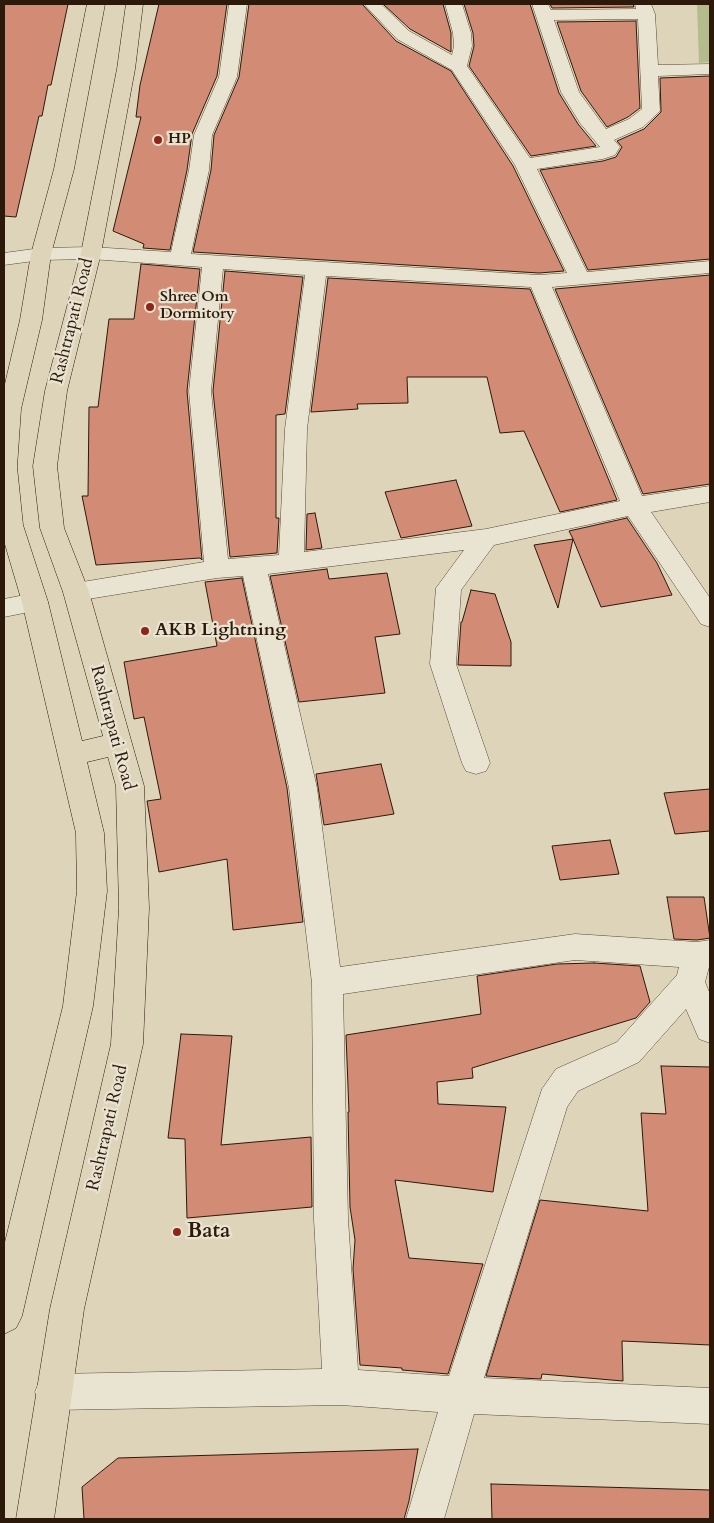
<!DOCTYPE html>
<html>
<head>
<meta charset="utf-8">
<style>
  body { margin:0 }
  #map { position:relative; width:714px; height:1523px; overflow:hidden; background:#ddd4ba; font-family:Cardo,serif }
  canvas { display:block }
  .frame { position:absolute; inset:0; border:5px solid #2d1909; pointer-events:none }
</style>
</head>
<body>
<div id="map">
<canvas width="714" height="1523"></canvas>
<div class="frame"></div>
</div>
<script>
const c = document.querySelector('canvas').getContext('2d');
c.lineJoin = 'round';
function fillPath(path, color) {
  c.fillStyle = color;
  c.fill(path, 'evenodd');
}
function toPath(rows) {
  const path = new Path2D();
  for (const r of rows) {
    path.moveTo(r[0], r[1]);
    for (let i = 2; i < r.length; i += 2) path.lineTo(r[i], r[i + 1]);
  }
  return path;
}
function stroke(path, color, width, dash) {
  c.strokeStyle = color;
  c.lineWidth = width;
  c.lineCap = dash ? 'butt' : 'round';
  c.setLineDash(dash || []);
  c.stroke(path);
}
function label(font, color, halo, rows, align = 'center') {
  c.font = font + ' Cardo,serif';
  c.lineWidth = 4.5;
  c.setLineDash([]);
  c.textBaseline = 'middle';
  c.strokeStyle = halo;
  c.fillStyle = color;
  for (const [text, x, y, turn = 0] of rows) {
    c.save();
    c.translate(x, y);
    c.rotate((+turn || 0) * Math.PI / 180);
    c.textAlign = isNaN(turn) ? turn : align;
    if (halo) c.strokeText(text, 0, 0);
    c.fillText(text, 0, 0);
    c.restore();
  }
}
fillPath(toPath([
  [697,4,710,4,710,62,699,63]
]), '#b4bc8d');
const building = toPath([
  [4,4,68,4,51,85,48,85,42,116,39,116,16,217,4,216,4,4],
  [159,4,227,4,217,76,192,134,187,170,170,250,143,248,144,244,113,231,141,117,136,117,140,85,159,4],
  [249,4,362,4,396,41,451,71,513,166,564,271,539,273,193,252,211,170,214,135,239,77,249,4],
  [383,4,443,4,451,33,451,52,410,29,383,4],
  [464,4,530,4,559,93,578,124,596,146,531,156,469,66,474,46,473,33,464,4],
  [550,4,633,4,634,7,552,8,550,4],
  [636,21,640,108,628,117,607,127,581,91,557,22,636,21],
  [710,76,710,259,588,270,540,170,603,161,616,157,622,147,617,141,644,129,661,112,660,78,710,76],
  [141,264,200,269,187,391,202,560,200,558,96,565,82,496,88,496,89,407,98,407,109,319,134,319,141,264],
  [225,271,303,277,285,414,276,415,276,518,279,518,277,553,230,557,213,391,225,271],
  [710,275,710,484,643,494,555,289,710,275],
  [328,278,530,289,617,500,560,512,524,431,500,433,487,377,407,377,408,403,357,404,358,409,311,412,328,278],
  [456,480,472,526,401,538,385,492,456,480],
  [315,513,322,548,306,550,307,514,315,513],
  [627,518,657,563,672,595,601,607,573,539,558,608,534,545,573,539,569,531,627,518],
  [327,569,329,579,387,573,400,634,375,637,385,693,299,702,270,576,327,569],
  [242,578,287,788,303,922,233,930,227,859,159,872,147,801,161,799,144,717,134,719,124,662,217,646,205,582,242,578],
  [471,590,495,594,511,642,511,666,458,665,461,622,462,622,471,590],
  [381,764,394,814,324,825,316,774,381,764],
  [710,789,710,831,675,834,664,793,710,789],
  [610,840,619,874,560,880,552,846,610,840],
  [667,897,704,897,710,938,697,940,674,939,667,897],
  [594,963,640,966,650,1002,636,1018,472,1068,473,1078,437,1082,438,1104,506,1107,493,1192,395,1180,409,1258,483,1264,448,1374,402,1370,402,1368,360,1365,353,1269,355,1240,350,1207,348,1112,349,1112,346,1035,481,1014,477,976,557,964,594,963],
  [181,1034,232,1036,221,1145,311,1137,312,1207,187,1218,185,1139,168,1138,181,1034],
  [661,1066,710,1067,710,1345,622,1341,623,1381,542,1374,541,1379,486,1376,540,1200,648,1211,641,1113,666,1114,661,1066],
  [418,1449,409,1501,404,1519,84,1519,82,1487,118,1458,418,1449],
  [491,1484,710,1490,710,1519,492,1519,491,1484]
]);
fillPath(building, '#d28c76');
stroke(building, '#2d1909', 1);
const minor = toPath([
  [229,4,247,4,237,77,212,135,209,170,191,254,539,275,567,273,515,165,452,70,397,39,364,4,381,4,409,31,452,55,454,46,453,33,445,4,462,4,471,33,472,46,467,66,530,158,600,147,580,123,561,92,532,4,548,4,551,10,636,9,635,4,651,4,655,14,658,65,710,64,710,74,658,76,660,111,643,127,614,140,620,147,615,155,603,159,537,169,587,272,710,261,710,273,552,287,642,496,710,486,710,502,651,512,710,598,710,627,701,624,628,516,494,545,461,590,456,664,490,763,486,771,476,774,466,771,462,763,430,664,436,588,464,550,268,574,317,788,340,967,575,934,697,942,710,940,710,966,709,967,705,982,710,994,710,1043,699,1039,686,1009,639,1062,578,1091,567,1107,484,1378,710,1388,710,1424,474,1414,444,1519,406,1519,438,1412,341,1405,53,1410,40,1405,35,1392,40,1379,53,1374,322,1369,314,1219,312,983,289,788,243,576,217,578,76,601,67,599,63,592,67,585,76,583,204,562,189,391,202,267,91,259,41,260,4,265,4,253,41,248,91,247,171,252,189,170,194,135,219,77,229,4],
  [638,19,642,109,629,119,606,129,579,92,554,20,638,19],
  [223,269,305,275,285,429,279,555,228,559,211,391,223,269],
  [326,276,531,287,620,501,486,529,304,552,307,429,326,276],
  [575,960,679,967,677,975,617,1042,556,1069,542,1089,449,1376,358,1370,348,1219,343,994,575,960],
  [35,593,44,595,48,602,44,609,4,617,4,599,35,593]
]);
const major = toPath([
  [87,4,105,4,74,169,51,254,42,320,21,409,17,467,23,525,48,602,82,741,103,736,63,592,40,528,33,466,45,391,81,253,117,69,126,4,143,4,135,69,101,253,67,391,57,466,64,528,89,592,144,786,149,908,143,1044,84,1309,54,1519,16,1519,50,1309,111,1044,119,908,116,786,108,757,87,762,104,833,107,891,93,1006,22,1316,16,1328,4,1334,4,1246,63,1006,77,891,76,833,22,602,4,541,4,388,20,320,31,254,54,169,87,4]
]);
stroke(minor, '#594835', 1);
stroke(major, '#2d1909', 1);
fillPath(minor, '#e9e3d2');
fillPath(major, '#ddd4ba');
for (const [x, y, r, color] of [
  [158,140,5,"#8f2418"],
  [150,307,5,"#8f2418"],
  [145,631,5,"#8f2418"],
  [177,1232,5,"#8f2418"]
]) {
  const dot = new Path2D();
  dot.arc(x, y, r, 0, 2 * Math.PI);
  c.fillStyle = color;
  c.fill(dot);
  stroke(dot, '#e9e3d2', 2);
}
label('bold 15px', '#2d1909', '#e9e3d2', [
  ["HP",168,140],
  ["Shree Om",160,298],
  ["Dormitory",160,315]
], 'left');
label('18px', '#2d1909', '#e9e3d2', [
  ["Rashtrapati Road",73,321,-76],
  ["Rashtrapati Road",112,728,75],
  ["Rashtrapati Road",108,1128,-77]
]);
label('bold 18px', '#2d1909', '#e9e3d2', [
  ["AKB Lightning",155,631]
], 'left');
label('bold 21px', '#2d1909', '#e9e3d2', [
  ["Bata",187,1232]
], 'left');
</script>
</body>
</html>
